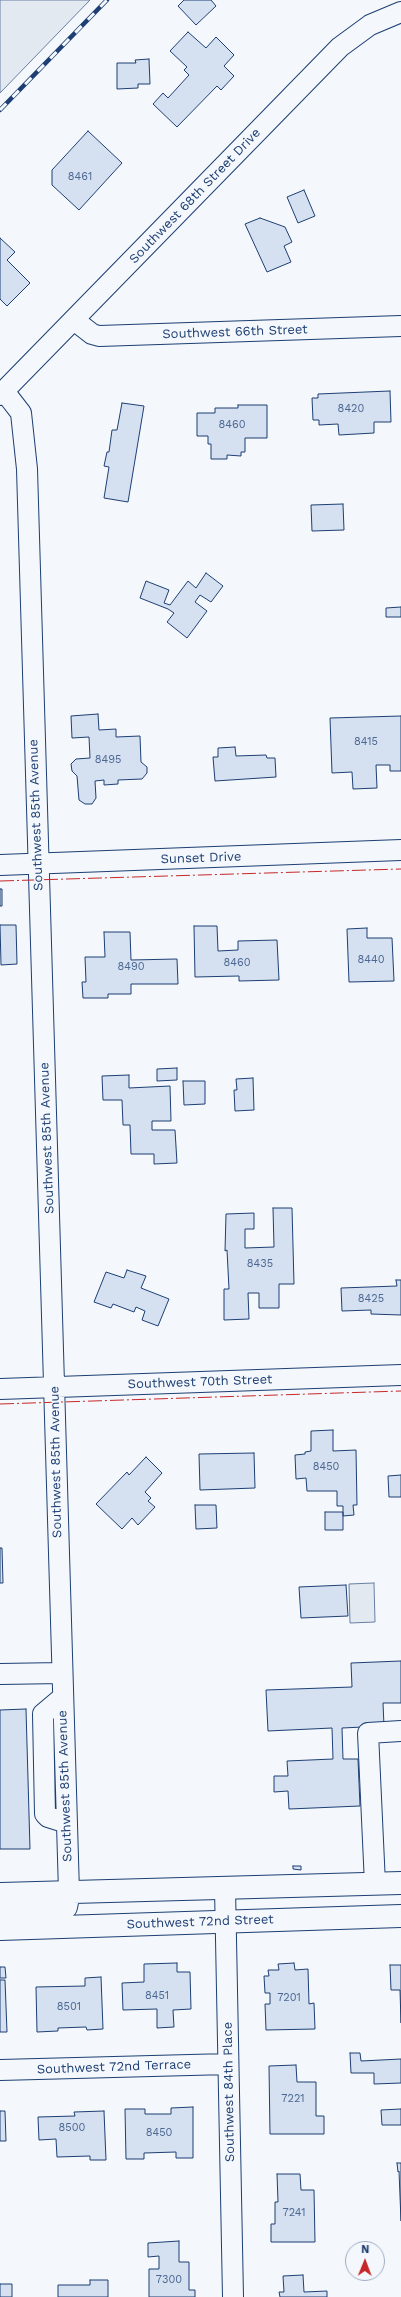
<!DOCTYPE html>
<html>
<head>
<meta charset="utf-8">
<style>
  body { margin:0 }
  #map { position:relative; width:401px; height:2297px; overflow:hidden; background:#f4f7fb; font-family:"Work Sans",sans-serif }
  canvas { display:block }
  .north { position:absolute; left:345px; top:2241px; width:40px; height:40px; box-sizing:border-box; background:#f4f7fb; border:1px solid #9eadc5; border-radius:50%; rotate:1deg; font-size:11px; font-weight:700; line-height:16px; text-align:center; color:#1d3f73 }
  .north::after { content:''; display:block; margin:auto; width:14px; height:18px; background:#c62828; clip-path:polygon(50% 0,100% 100%,50% 72%,0 100%) }
</style>
</head>
<body>
<div id="map">
<canvas width="401" height="2297"></canvas>
<div class="north">N</div>
</div>
<script>
const c = document.querySelector('canvas').getContext('2d');
c.lineJoin = 'round';
function fillPath(path, color) {
  c.fillStyle = color;
  c.fill(path, 'evenodd');
}
function toPath(rows) {
  const path = new Path2D();
  for (const r of rows) {
    path.moveTo(r[0], r[1]);
    for (let i = 2; i < r.length; i += 2) path.lineTo(r[i], r[i + 1]);
  }
  return path;
}
function stroke(path, color, width, dash) {
  c.strokeStyle = color;
  c.lineWidth = width;
  c.lineCap = dash ? 'butt' : 'round';
  c.setLineDash(dash || []);
  c.stroke(path);
}
function label(font, color, halo, rows, align = 'center') {
  c.font = font + ' "Work Sans",sans-serif';
  c.lineWidth = 3;
  c.setLineDash([]);
  c.textBaseline = 'middle';
  c.strokeStyle = halo;
  c.fillStyle = color;
  for (const [text, x, y, turn = 0] of rows) {
    c.save();
    c.translate(x, y);
    c.rotate((+turn || 0) * Math.PI / 180);
    c.textAlign = isNaN(turn) ? turn : align;
    if (halo) c.strokeText(text, 0, 0);
    c.fillText(text, 0, 0);
    c.restore();
  }
}
const green = toPath([
  [0,0,90,0,0,93,0,0],
  [374,1583,375,1622,350,1623,349,1584,374,1583]
]);
fillPath(green, '#e3e9f0');
stroke(green, '#687fa3', 1);
const building = toPath([
  [184,0,211,0,216,6,196,25,178,6,184,0],
  [188,32,206,48,216,37,234,55,224,66,234,76,221,90,217,86,177,127,153,104,163,93,168,98,189,75,184,70,187,67,170,51,188,32],
  [149,59,150,84,138,84,138,88,117,89,117,63,136,63,135,60,149,59],
  [88,131,122,163,79,210,52,185,52,170,88,131],
  [304,190,315,216,298,223,287,197,304,190],
  [260,218,285,227,292,242,284,246,291,262,267,272,245,224,260,218],
  [0,238,15,252,7,260,30,283,7,306,0,299,0,238],
  [390,391,391,422,374,422,374,433,339,435,338,424,319,425,319,420,313,420,312,398,318,398,318,394,390,391],
  [122,403,144,406,128,502,104,498,109,467,104,466,107,452,109,452,112,430,117,430,122,403],
  [238,405,267,405,267,438,245,438,245,452,241,452,241,456,227,455,227,459,211,459,211,444,208,444,208,436,197,436,197,413,215,413,215,408,238,408,238,405],
  [343,504,344,530,312,531,311,505,343,504],
  [206,573,223,586,211,602,200,595,195,602,207,611,187,638,167,622,174,613,168,609,140,598,146,581,169,590,164,603,170,605,188,581,196,588,206,573],
  [401,607,401,617,386,617,386,608,401,607],
  [98,714,99,730,116,729,116,737,140,736,141,762,147,767,147,773,142,779,118,780,118,784,104,785,104,780,95,781,96,798,92,804,85,804,79,800,77,776,72,771,71,764,76,759,90,758,89,737,72,738,71,716,98,714],
  [401,716,401,771,390,771,390,765,376,765,377,788,353,789,352,772,332,773,330,718,401,716],
  [235,747,236,756,266,755,267,758,275,758,276,777,215,781,213,757,218,757,218,748,235,747],
  [0,889,2,889,2,906,0,906,0,889],
  [0,925,16,925,17,964,1,965,0,925],
  [194,926,217,926,218,951,238,950,238,941,277,940,279,980,239,981,239,976,195,977,194,926],
  [367,928,367,938,392,938,394,981,349,982,347,929,367,928],
  [104,932,130,932,131,960,177,959,178,984,131,984,131,994,108,994,108,998,83,998,82,982,86,982,85,957,105,957,104,932],
  [177,1068,177,1080,157,1081,157,1069,177,1068],
  [129,1075,129,1088,170,1086,171,1121,152,1121,152,1130,175,1130,177,1163,154,1164,154,1154,131,1154,130,1125,123,1125,122,1100,103,1100,102,1076,129,1075],
  [253,1078,254,1110,235,1111,234,1090,237,1090,236,1079,253,1078],
  [183,1081,205,1081,205,1104,184,1105,183,1081],
  [273,1208,292,1208,294,1284,279,1284,279,1308,259,1308,259,1293,248,1293,249,1319,224,1320,224,1289,229,1289,227,1250,225,1251,226,1214,254,1213,254,1229,245,1229,245,1248,274,1247,273,1208],
  [127,1270,146,1276,141,1288,169,1299,158,1326,142,1320,145,1311,136,1307,134,1312,113,1304,111,1308,94,1302,106,1272,124,1278,127,1270],
  [396,1280,401,1280,401,1315,371,1314,371,1310,342,1311,341,1288,397,1286,396,1280],
  [333,1430,333,1451,356,1450,357,1505,353,1505,354,1515,343,1516,343,1506,337,1506,337,1491,307,1491,306,1478,296,1479,295,1455,305,1454,305,1452,311,1451,311,1431,333,1430],
  [254,1453,255,1488,200,1490,199,1454,254,1453],
  [146,1457,162,1473,145,1492,151,1498,148,1501,155,1507,138,1525,132,1518,122,1529,96,1504,127,1472,129,1475,146,1457],
  [401,1475,401,1497,389,1497,388,1476,401,1475],
  [195,1505,216,1505,217,1528,196,1529,195,1505],
  [325,1512,343,1512,343,1530,325,1530,325,1512],
  [0,1548,2,1548,3,1583,0,1583,0,1548],
  [346,1585,348,1616,301,1618,299,1587,346,1585],
  [401,1661,401,1703,383,1703,384,1726,342,1728,343,1759,358,1759,360,1806,289,1809,288,1791,274,1792,274,1776,288,1776,287,1761,333,1759,332,1728,268,1731,266,1690,352,1687,351,1663,401,1661],
  [26,1709,30,1849,0,1849,0,1710,26,1709],
  [293,1866,301,1866,301,1870,293,1869,293,1866],
  [177,1963,177,1972,190,1972,191,2009,173,2010,174,2027,157,2028,157,2009,123,2010,122,1983,144,1982,144,1964,177,1963],
  [294,1963,295,1970,308,1969,309,2004,314,2003,315,2029,266,2030,265,2004,270,2004,270,1993,265,1993,264,1976,269,1976,268,1970,279,1970,278,1964,294,1963],
  [390,1965,401,1965,401,2023,400,1990,391,1990,390,1965],
  [0,1967,5,1967,6,1978,0,1978,0,1967],
  [101,1977,103,2029,87,2030,86,2027,58,2028,58,2031,37,2032,36,1987,85,1986,85,1978,101,1977],
  [0,1980,5,1980,7,2032,0,2032,0,1980],
  [350,2053,360,2053,361,2061,401,2059,401,2083,374,2084,374,2073,351,2073,350,2053],
  [296,2065,297,2082,316,2082,316,2116,324,2116,324,2134,270,2134,269,2066,296,2065],
  [193,2107,193,2158,176,2158,176,2152,144,2153,144,2159,126,2159,125,2109,145,2109,145,2114,171,2114,171,2108,193,2107],
  [401,2109,401,2125,382,2125,381,2110,401,2109],
  [0,2111,5,2111,6,2141,0,2141,0,2111],
  [104,2111,106,2160,90,2160,90,2156,57,2157,56,2139,39,2140,38,2117,75,2116,74,2112,104,2111],
  [397,2163,401,2163,401,2221,399,2171,398,2172,397,2163],
  [277,2174,300,2174,301,2190,314,2190,315,2242,271,2242,271,2224,275,2224,275,2202,278,2202,277,2174],
  [179,2241,179,2262,189,2262,189,2290,195,2290,195,2297,149,2297,149,2269,159,2269,159,2256,148,2257,148,2243,179,2241],
  [303,2275,304,2292,327,2291,327,2297,280,2297,279,2292,284,2292,283,2276,303,2275],
  [90,2280,108,2280,108,2297,58,2297,58,2285,90,2285,90,2280],
  [0,2284,12,2284,12,2297,0,2297,0,2284]
]);
fillPath(building, '#d5e0f0');
stroke(building, '#1d3f73', 1);
const minor = toPath([
  [74,320,92,334,99,336,401,326],
  [4,391,21,413,27,469,69,1892],
  [0,395,340,47,370,25,401,12],
  [0,865,401,850],
  [0,1389,401,1375],
  [0,1674,61,1673],
  [62,1698,43,1714,45,1814,48,1817,67,1823],
  [375,1884,368,1733,401,1731],
  [225,1888,233,2297],
  [0,2070,228,2064]
]);
const major = toPath([
  [0,1894,401,1883],
  [0,1912,58,1911,66,1907,69,1892],
  [0,1929,401,1916]
]);
stroke(minor, '#1d3f73', 22);
stroke(major, '#1d3f73', 24);
stroke(minor, '#f4f7fb', 20);
stroke(major, '#f4f7fb', 22);
const rail = toPath([
  [0,110,107,0]
]);
stroke(rail, '#1d3f73', 4.5);
stroke(rail, '#f4f7fb', 3, [9]);
stroke(toPath([
  [0,881,401,869],
  [0,1404,401,1391]
]), '#c62828', 1, [14, 3, 2, 3]);
label('11px', '#4b6792', null, [
  ["8461",80,177],
  ["8420",351,409],
  ["8460",232,425],
  ["8415",366,742],
  ["8495",108,760],
  ["8440",371,960],
  ["8460",237,963],
  ["8490",131,967],
  ["8435",260,1264],
  ["8425",371,1299],
  ["8450",326,1467],
  ["8451",157,1996],
  ["7201",289,1998],
  ["8501",69,2007],
  ["7221",293,2099],
  ["8500",72,2128],
  ["8450",159,2133],
  ["7241",294,2213],
  ["7300",169,2280]
]);
label('13px', '#1d3f73', '#f4f7fb', [
  ["Southwest 68th Street Drive",195,196,-46],
  ["Southwest 66th Street",235,332,-2],
  ["Southwest 85th Avenue",36,815,-92],
  ["Sunset Drive",201,858,-2],
  ["Southwest 85th Avenue",47,1138,-92],
  ["Southwest 70th Street",200,1382,-2],
  ["Southwest 85th Avenue",56,1462,-91],
  ["Southwest 85th Avenue",65,1786,-92],
  ["Southwest 72nd Street",200,1922,-2],
  ["Southwest 72nd Terrace",114,2067,-2],
  ["Southwest 84th Place",229,2092,-91]
]);
</script>
</body>
</html>
